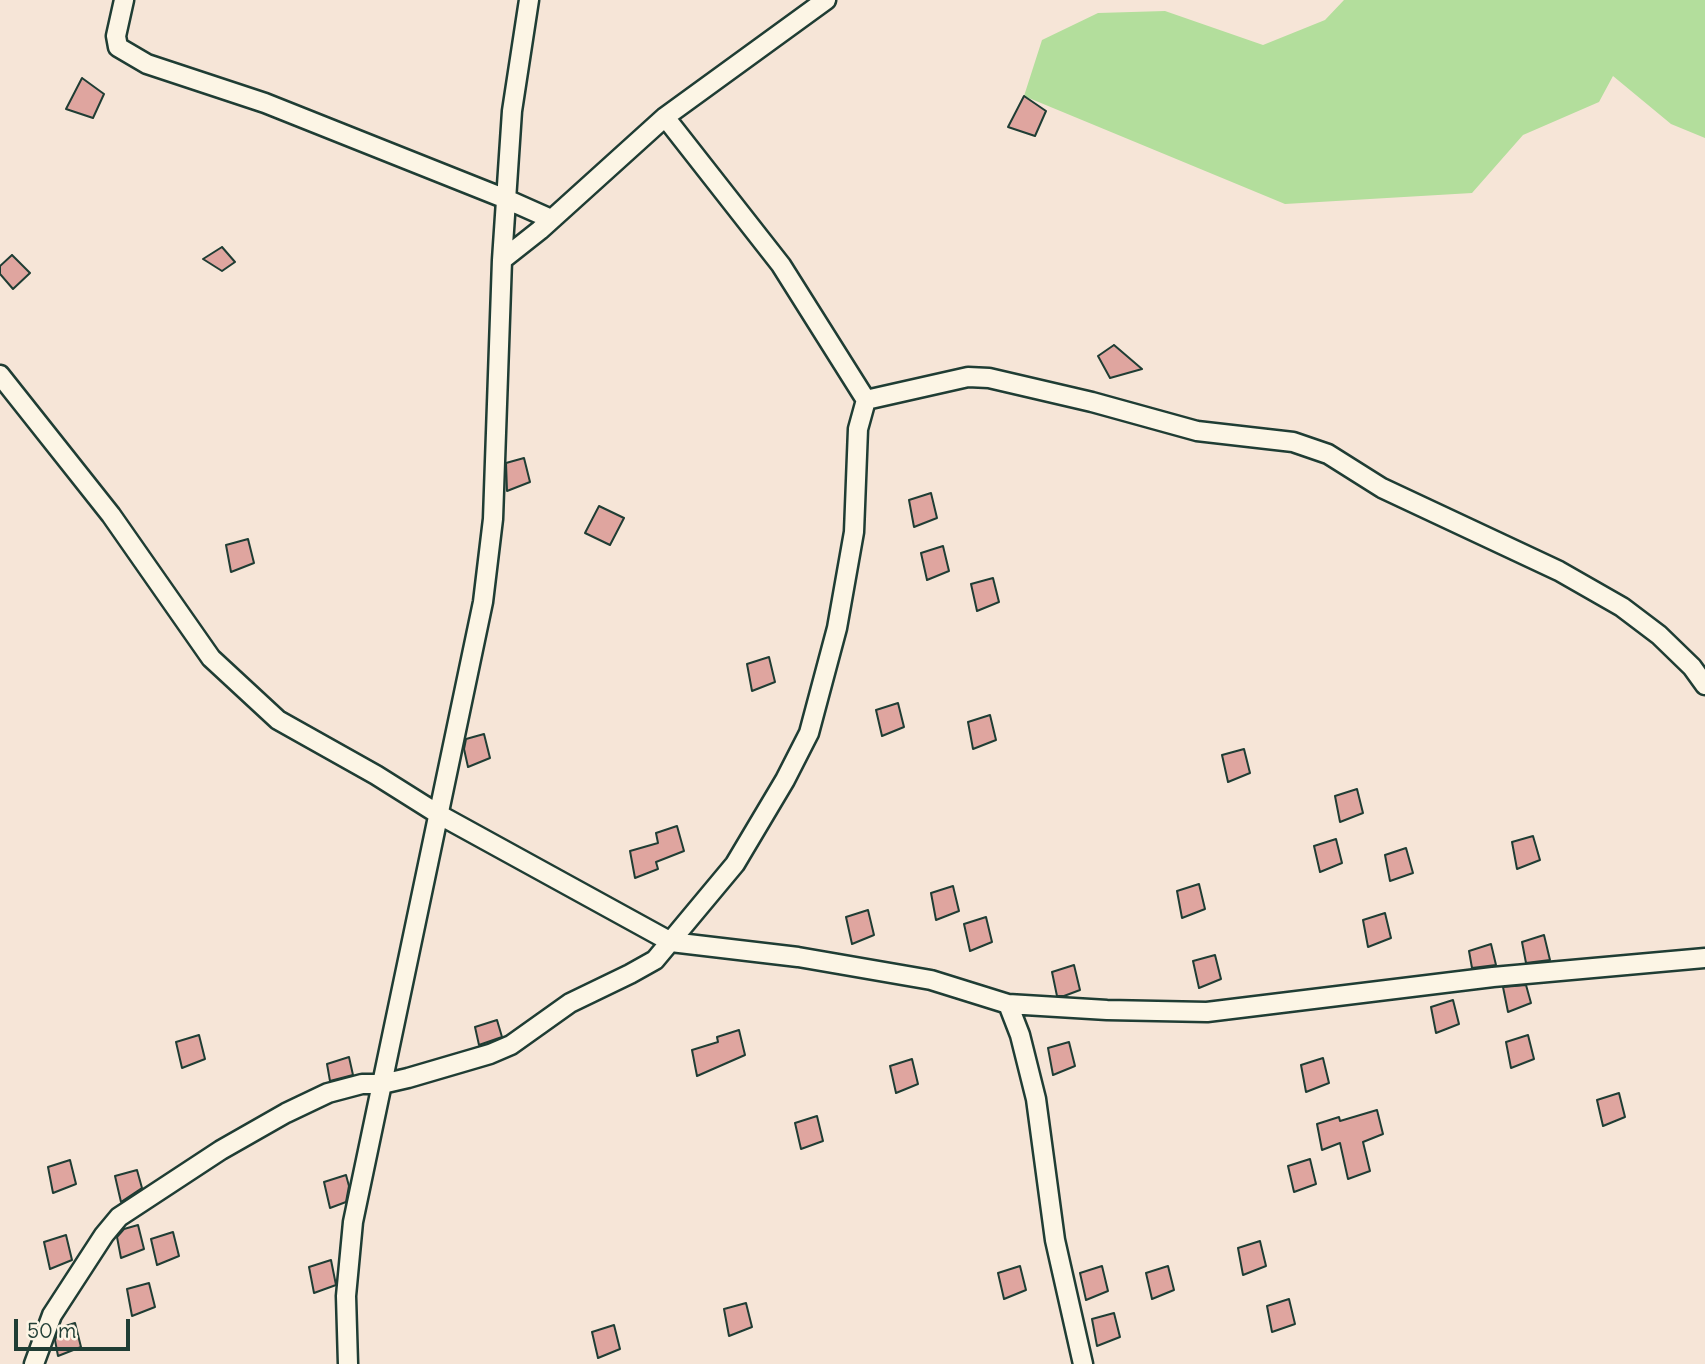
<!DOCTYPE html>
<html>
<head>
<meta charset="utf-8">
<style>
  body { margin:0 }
  #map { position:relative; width:1705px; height:1364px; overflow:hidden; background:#f6e5d7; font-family:Delius,sans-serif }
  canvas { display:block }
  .scale { position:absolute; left:14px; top:1319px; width:116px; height:32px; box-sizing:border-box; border:4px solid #1f3d34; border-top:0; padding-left:9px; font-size:21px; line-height:24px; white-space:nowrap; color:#1f3d34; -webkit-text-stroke:5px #fcf5e5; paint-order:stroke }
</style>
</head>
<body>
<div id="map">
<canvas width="1705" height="1364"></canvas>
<div class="scale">50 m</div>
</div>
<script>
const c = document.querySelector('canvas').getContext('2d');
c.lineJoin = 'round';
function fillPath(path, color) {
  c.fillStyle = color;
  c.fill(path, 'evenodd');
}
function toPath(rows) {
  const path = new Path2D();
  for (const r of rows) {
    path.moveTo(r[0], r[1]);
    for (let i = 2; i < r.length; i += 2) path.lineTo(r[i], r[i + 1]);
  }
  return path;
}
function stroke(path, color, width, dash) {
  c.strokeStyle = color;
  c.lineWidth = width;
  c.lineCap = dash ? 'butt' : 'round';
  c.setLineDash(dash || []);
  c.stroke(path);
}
fillPath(toPath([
  [1344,0,1705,0,1705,138,1671,124,1613,76,1599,102,1523,135,1472,193,1285,204,1024,96,1042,40,1098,13,1165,11,1263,45,1325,20]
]), '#b3de9c');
const building = toPath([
  [82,78,104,94,93,118,66,109,82,78],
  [1024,96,1046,111,1035,136,1008,127,1024,96],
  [222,247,235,262,222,271,203,259,222,247],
  [12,255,30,273,13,289,0,274,0,266,12,255],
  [1114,345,1142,369,1110,378,1098,356,1114,345],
  [524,458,530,482,507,491,506,463,524,458],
  [931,493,937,518,914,527,909,500,931,493],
  [599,506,624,518,610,545,585,533,599,506],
  [248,539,254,563,231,572,226,545,248,539],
  [943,546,949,571,927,580,921,553,943,546],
  [993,578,999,602,977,611,971,584,993,578],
  [769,657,775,682,752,691,747,664,769,657],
  [898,703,904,727,882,736,876,710,898,703],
  [990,715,996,740,973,749,968,722,990,715],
  [484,734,490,758,468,767,464,749,466,739,484,734],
  [1244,749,1250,773,1228,782,1222,755,1244,749],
  [1357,789,1363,813,1340,822,1335,796,1357,789],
  [677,826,684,851,656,862,658,869,635,878,630,851,658,843,656,833,677,826],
  [1533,836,1540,860,1517,869,1512,842,1533,836],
  [1336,839,1342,863,1320,872,1314,846,1336,839],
  [1406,848,1413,873,1390,881,1385,855,1406,848],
  [1199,884,1205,909,1182,918,1177,891,1199,884],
  [953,886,959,911,936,920,931,893,953,886],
  [868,910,874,935,852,944,846,917,868,910],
  [1385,913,1391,938,1368,947,1363,920,1385,913],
  [986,917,992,942,970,951,964,924,986,917],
  [1544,935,1550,960,1526,963,1522,942,1544,935],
  [1491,944,1496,965,1472,968,1469,951,1491,944],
  [1215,955,1221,979,1199,988,1193,961,1215,955],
  [1074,965,1080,990,1064,996,1057,996,1052,972,1074,965],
  [1526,985,1531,1003,1508,1012,1503,987,1526,985],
  [1453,1000,1459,1024,1436,1033,1431,1007,1453,1000],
  [497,1020,502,1037,479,1045,475,1027,497,1020],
  [739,1030,745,1055,697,1076,692,1050,718,1042,717,1037,739,1030],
  [199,1035,205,1059,182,1068,176,1042,199,1035],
  [1528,1035,1534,1059,1511,1068,1506,1042,1528,1035],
  [1069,1042,1075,1066,1053,1075,1048,1048,1069,1042],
  [349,1057,353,1075,330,1081,327,1064,349,1057],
  [1323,1058,1329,1083,1306,1092,1301,1065,1323,1058],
  [912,1059,918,1084,896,1093,890,1066,912,1059],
  [1619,1093,1625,1117,1603,1126,1597,1100,1619,1093],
  [1377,1110,1383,1134,1363,1142,1370,1171,1348,1179,1340,1143,1322,1150,1317,1124,1339,1117,1340,1121,1377,1110],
  [817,1116,823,1141,801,1149,795,1123,817,1116],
  [1310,1159,1316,1184,1294,1192,1288,1166,1310,1159],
  [70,1160,76,1184,53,1193,48,1167,70,1160],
  [137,1170,142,1188,121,1202,115,1176,137,1170],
  [346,1175,349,1186,346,1202,330,1208,324,1182,346,1175],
  [138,1225,144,1249,121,1258,117,1237,124,1229,138,1225],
  [173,1232,179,1256,157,1265,151,1239,173,1232],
  [66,1235,72,1260,50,1269,44,1242,66,1235],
  [1260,1241,1266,1266,1243,1275,1238,1248,1260,1241],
  [331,1260,336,1285,314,1293,309,1267,331,1260],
  [1020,1266,1026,1290,1004,1299,998,1273,1020,1266],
  [1102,1266,1108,1291,1086,1300,1080,1273,1102,1266],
  [1168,1266,1174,1290,1152,1299,1146,1273,1168,1266],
  [149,1283,155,1307,132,1316,127,1289,149,1283],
  [1289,1299,1295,1324,1272,1332,1267,1306,1289,1299],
  [746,1303,752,1327,729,1336,724,1309,746,1303],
  [1114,1313,1120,1337,1097,1346,1092,1319,1114,1313],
  [75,1323,81,1347,58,1356,55,1340,59,1328,75,1323],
  [614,1325,620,1349,598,1358,592,1332,614,1325]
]);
fillPath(building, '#dfa59f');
stroke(building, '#1f3d34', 2);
const minor = toPath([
  [124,0,116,36,118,47,147,64,265,103,506,199,551,219],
  [502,260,540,230,665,117,826,0],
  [0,375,111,515,211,658,278,720,376,775,438,814,671,942,798,957,931,980,1008,1004,1020,1035,1036,1099,1055,1240,1083,1364],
  [866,400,968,377,989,378,1092,402,1197,431,1293,442,1328,454,1382,488,1559,571,1622,607,1659,635,1692,667,1705,685],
  [1008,1004,1107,1010,1207,1012,1493,977,1705,958],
  [34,1364,52,1315,104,1235,119,1217,221,1150,286,1113,328,1093,362,1084,382,1084,408,1078,490,1054,511,1045,570,1003,630,974,655,960,735,864,785,780,809,733,837,628,854,532,858,429,866,400,781,265,665,117],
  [348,1364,346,1296,353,1222,483,602,493,519,502,260,512,111,529,0]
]);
stroke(minor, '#1f3d34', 23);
stroke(minor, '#fcf5e5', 18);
</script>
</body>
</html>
